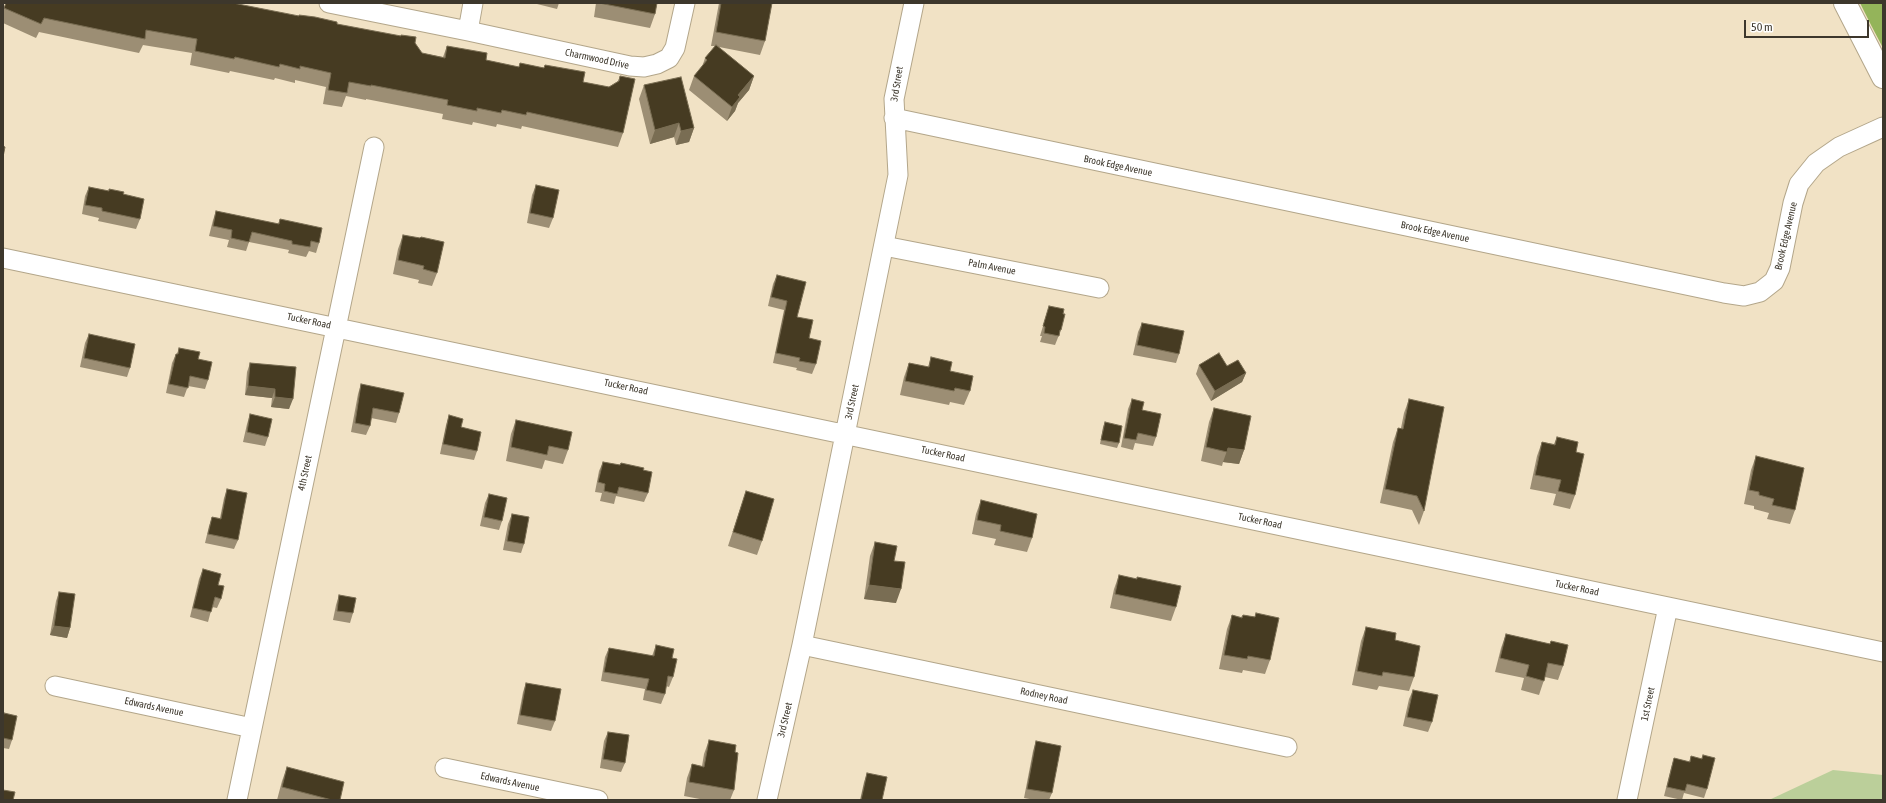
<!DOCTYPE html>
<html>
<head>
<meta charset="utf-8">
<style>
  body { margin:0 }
  #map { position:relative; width:1886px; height:803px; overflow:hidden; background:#f1e2c5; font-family:"Asap Condensed",sans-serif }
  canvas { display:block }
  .frame { position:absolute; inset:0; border:4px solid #3d372c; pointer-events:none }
  .scale { position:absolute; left:1744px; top:20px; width:125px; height:18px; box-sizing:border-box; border:2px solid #3d372c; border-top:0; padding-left:5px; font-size:12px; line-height:14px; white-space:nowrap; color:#3d372c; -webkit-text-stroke:3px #fff; paint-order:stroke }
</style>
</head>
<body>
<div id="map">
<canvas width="1886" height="803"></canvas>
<div class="frame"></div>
<div class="scale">50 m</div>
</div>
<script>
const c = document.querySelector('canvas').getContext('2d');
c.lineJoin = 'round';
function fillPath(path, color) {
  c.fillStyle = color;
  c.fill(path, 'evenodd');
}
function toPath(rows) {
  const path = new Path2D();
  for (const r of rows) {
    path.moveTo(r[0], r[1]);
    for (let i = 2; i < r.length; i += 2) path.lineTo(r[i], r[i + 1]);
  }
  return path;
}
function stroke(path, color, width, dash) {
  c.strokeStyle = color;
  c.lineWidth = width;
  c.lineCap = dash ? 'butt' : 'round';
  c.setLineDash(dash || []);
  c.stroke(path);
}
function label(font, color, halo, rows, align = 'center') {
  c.font = font + ' "Asap Condensed",sans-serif';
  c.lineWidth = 4;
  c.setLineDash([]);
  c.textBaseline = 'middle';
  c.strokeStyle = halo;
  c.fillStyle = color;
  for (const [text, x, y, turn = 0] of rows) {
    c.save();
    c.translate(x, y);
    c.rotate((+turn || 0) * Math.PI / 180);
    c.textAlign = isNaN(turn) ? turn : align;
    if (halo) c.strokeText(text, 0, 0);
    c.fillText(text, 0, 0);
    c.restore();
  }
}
fillPath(toPath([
  [1833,770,1883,775,1883,800,1769,800]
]), '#bbcf9a');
fillPath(toPath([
  [1860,3,1883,3,1883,48,1871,25]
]), '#94b45a');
const minor = toPath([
  [329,3,468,31,630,66,644,67,657,64,669,58,675,48,685,3],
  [468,31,473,3],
  [894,118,1724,293,1744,296,1760,292,1774,281,1780,268,1793,203,1799,184,1816,163,1839,147,1883,127],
  [884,246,1099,288],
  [3,258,1883,652],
  [802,645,1287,747],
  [55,686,252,728],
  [445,768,598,800],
  [237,800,374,147],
  [767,800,802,645,898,175,894,99,914,3],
  [1627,800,1668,607]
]);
const secondary = toPath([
  [1845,3,1883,77]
]);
stroke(minor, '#b3a68a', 21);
stroke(secondary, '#b3a68a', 24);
stroke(minor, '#fff', 19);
stroke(secondary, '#fff', 22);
fillPath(toPath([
  [6,3,337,24,415,43,422,53,443,57,447,46,486,60,519,67,520,63,544,68,545,65,583,82,609,87,618,81,620,76,623,133,618,147,522,126,521,129,497,124,496,127,473,122,472,125,442,119,443,114,366,99,366,100,346,96,342,107,323,104,326,87,295,80,295,83,275,78,274,80,230,71,229,73,190,65,192,53,143,45,139,53,39,32,36,38,3,23,3,11],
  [533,3,559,3,557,9],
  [596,3,657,3,655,14,650,28,594,17],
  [719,3,772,3,765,41,760,55,719,47,754,76,749,90,738,103,735,111,727,121,689,90,694,76,702,67,705,58,715,46,711,46],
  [644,85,694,128,689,142,676,145,674,137,650,144,639,99],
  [536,185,553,218,549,228,527,223,532,195],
  [89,187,109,191,109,189,123,194,140,219,136,229,98,221,99,218,82,214,85,196],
  [216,211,278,224,280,219,319,243,316,253,309,251,306,257,288,253,289,250,249,242,246,251,227,247,229,240,209,236,213,220],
  [403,235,437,273,432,286,418,283,419,280,393,274,398,249],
  [777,275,797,317,809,338,816,364,812,374,796,370,797,368,773,363,784,310,768,306,773,284],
  [1049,306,1063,314,1061,330,1055,345,1040,342,1042,336,1040,336],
  [1142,323,1179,354,1176,363,1133,355,1138,332],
  [89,334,130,368,127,377,80,367,85,343],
  [179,348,198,359,208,380,205,389,188,386,184,397,166,393,172,363,176,354,177,354],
  [931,357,950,371,970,391,964,405,950,402,949,405,900,395,904,377,909,363,928,367],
  [250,363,296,367,289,409,271,407,272,398,245,395,247,372],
  [1199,365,1246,373,1242,382,1211,401,1196,374],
  [361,384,399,413,396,423,371,418,370,426,366,435,351,432,358,394],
  [1132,399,1142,410,1156,437,1153,446,1135,443,1133,450,1121,447,1128,409],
  [1409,399,1424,511,1419,525,1412,510,1380,503,1393,442,1398,428,1401,428,1404,413],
  [1214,408,1244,450,1239,464,1223,462,1222,466,1201,461,1209,422],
  [250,414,268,437,265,446,243,442,247,424],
  [449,415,461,427,477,451,474,460,440,454,446,425],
  [516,420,568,450,563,464,545,460,542,469,506,461,511,434],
  [1105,422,1119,443,1117,448,1100,444,1103,427],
  [1557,437,1576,452,1575,495,1570,509,1553,505,1556,494,1530,489,1537,456,1542,442,1554,444],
  [1756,456,1795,510,1790,524,1767,519,1769,513,1754,509,1754,506,1744,504,1751,470],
  [603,462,620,465,621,463,643,470,648,493,644,502,616,496,614,504,600,501,602,493,595,492,599,471],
  [227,489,238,540,234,549,205,543,209,526,212,517,220,518,224,498],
  [746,491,762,541,757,555,728,546],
  [489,494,502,521,499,530,480,526,485,503],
  [981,500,1032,538,1027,552,994,545,996,539,972,534,976,514],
  [512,514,524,544,521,553,503,550,508,524],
  [875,542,894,561,896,603,864,599,870,556],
  [203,569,218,585,221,599,217,608,212,607,208,622,190,617,199,579],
  [1119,575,1176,607,1171,621,1110,608,1114,589],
  [59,592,70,628,67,638,50,635,56,601],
  [339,595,353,613,350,623,333,620,336,605],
  [1256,613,1270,660,1265,674,1243,670,1242,673,1219,669,1227,629,1232,615,1241,617,1243,615,1255,617],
  [1366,627,1395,640,1414,677,1409,691,1379,686,1377,690,1352,685,1361,641],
  [1506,634,1550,644,1551,641,1563,666,1558,680,1545,677,1539,695,1521,690,1524,678,1495,672,1501,648],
  [656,645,672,658,673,677,669,687,666,686,665,694,661,704,643,700,645,689,601,681,605,657,609,648,652,656],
  [526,683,555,721,551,731,517,724,523,692],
  [1413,690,1432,722,1428,732,1403,726,1409,699],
  [4,713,12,740,9,749,3,748,3,717],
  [608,732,625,763,621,772,600,768,604,741],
  [709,740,735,752,734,790,730,800,705,800,684,796,687,778,692,764,702,766,704,754],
  [1036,741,1052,793,1049,800,1035,800,1024,798,1033,751],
  [1703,755,1707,789,1704,798,1684,793,1682,800,1664,796,1671,768,1674,758,1689,762,1691,756,1701,759],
  [287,767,340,800,277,800,282,781],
  [867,773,882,800,860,800,864,782]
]), '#9c8e74');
fillPath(toPath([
  [754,76,749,90,738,103,735,111,727,121,732,107,738,95],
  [679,123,674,137,650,144,655,130],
  [694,128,689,142,676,145,681,131],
  [1246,373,1242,382,1211,401,1215,391],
  [248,386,275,389,272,398,245,395],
  [275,397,293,399,289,409,271,407],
  [1228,448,1244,450,1239,464,1223,462],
  [869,585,901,589,896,603,864,599],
  [54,626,70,628,67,638,50,635]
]), '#796d53');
const building = toPath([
  [6,3,233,3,299,16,299,15,315,17,337,22,337,24,401,36,401,35,416,37,415,43,422,53,445,58,447,46,487,53,486,60,519,67,520,63,544,68,545,65,585,72,583,82,609,87,619,81,620,76,635,79,623,133,527,112,526,115,502,110,501,113,477,108,477,111,447,105,448,100,371,85,371,86,349,82,347,93,328,90,331,73,300,66,300,69,280,64,279,67,235,57,234,59,195,51,197,39,146,30,145,39,44,18,41,24,4,8,6,3],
  [599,3,657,3,655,14,599,3],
  [721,3,772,3,765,41,716,32,721,3],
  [716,45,754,76,738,95,740,97,732,107,694,76,707,60,705,58,716,45],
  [681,77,694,128,681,131,679,123,655,130,644,85,681,77],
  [3,146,5,147,3,157,3,146],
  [536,185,559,190,553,218,530,213,536,185],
  [89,187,109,191,109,189,124,192,123,194,144,199,140,219,102,211,102,208,85,205,89,187],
  [216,211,279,224,280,219,322,228,319,243,311,241,310,247,292,244,292,241,252,232,249,242,231,238,232,230,213,226,216,211],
  [403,235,420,238,421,237,444,242,437,273,423,269,424,266,398,260,403,235],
  [777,275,806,282,797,317,813,320,809,338,821,341,816,364,799,361,800,358,776,353,787,301,771,297,777,275],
  [1049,306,1064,309,1063,314,1065,314,1061,330,1060,330,1059,336,1044,333,1045,327,1043,326,1049,306],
  [1142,323,1184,331,1179,354,1137,345,1142,323],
  [89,334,135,344,130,368,84,358,89,334],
  [179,348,200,352,198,359,212,362,208,380,190,376,188,388,169,384,176,354,178,354,179,348],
  [1219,353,1227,366,1238,360,1246,373,1215,391,1199,365,1219,353],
  [931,357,952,362,950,371,973,376,970,391,955,388,954,391,905,381,909,363,929,367,931,357],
  [250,363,296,367,293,399,275,397,275,389,248,386,250,363],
  [361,384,404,393,399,413,373,408,370,426,355,423,361,384],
  [1132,399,1144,402,1142,410,1161,414,1156,437,1138,433,1136,440,1124,438,1132,399],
  [1409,399,1444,407,1424,511,1417,496,1385,489,1398,428,1403,429,1409,399],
  [1214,408,1251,416,1244,450,1228,448,1227,452,1206,447,1214,408],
  [250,414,272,419,268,437,247,432,250,414],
  [449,415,463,419,461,427,481,432,477,451,443,444,449,415],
  [516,420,572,432,568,450,549,446,547,455,511,447,516,420],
  [1105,422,1122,426,1119,443,1101,440,1105,422],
  [1557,437,1578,442,1576,452,1584,454,1575,495,1558,491,1561,480,1535,475,1542,442,1555,445,1557,437],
  [1756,456,1804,468,1795,510,1772,505,1774,499,1759,495,1759,492,1749,490,1756,456],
  [603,462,620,465,621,463,644,468,643,470,652,472,648,493,619,487,617,494,604,491,605,484,598,482,603,462],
  [227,489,247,493,238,540,208,534,212,517,221,519,227,489],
  [746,491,774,499,762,541,733,532,746,491],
  [489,494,507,498,502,521,484,517,489,494],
  [981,500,1037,514,1032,538,1000,531,1001,525,977,520,981,500],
  [512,514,529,517,524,544,507,541,512,514],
  [875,542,897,546,894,561,905,562,901,589,869,585,875,542],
  [203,569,221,574,218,585,224,586,221,599,215,597,211,612,193,608,203,569],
  [1119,575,1137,579,1137,577,1181,586,1176,607,1115,594,1119,575],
  [59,592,75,594,70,628,54,626,59,592],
  [339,595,356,598,353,613,337,611,339,595],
  [1256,613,1279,618,1270,660,1248,656,1247,659,1224,655,1232,615,1242,618,1243,615,1255,617,1256,613],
  [1366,627,1396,633,1395,640,1420,646,1414,677,1383,672,1382,676,1357,671,1366,627],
  [1506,634,1550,644,1551,641,1568,645,1563,666,1548,663,1544,681,1526,676,1529,665,1500,658,1506,634],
  [656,645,674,649,672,658,677,659,673,677,668,676,665,694,646,690,649,679,604,672,609,648,654,656,656,645],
  [526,683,561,689,555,721,520,715,526,683],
  [1413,690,1438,695,1432,722,1407,717,1413,690],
  [4,713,17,716,12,740,3,738,3,718,4,713],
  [608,732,629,735,625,763,603,759,608,732],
  [709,740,736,745,735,752,738,753,734,790,689,782,692,764,704,767,709,740],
  [1036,741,1061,746,1052,793,1027,789,1036,741],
  [1703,755,1715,758,1707,789,1687,784,1685,791,1667,787,1674,758,1690,762,1691,756,1702,759,1703,755],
  [287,767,344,782,340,800,332,800,282,787,287,767],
  [867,773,887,777,882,800,861,800,867,773],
  [3,790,15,792,13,800,3,800,3,790]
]);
fillPath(building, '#463b22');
stroke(building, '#796d53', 1);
label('10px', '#3d372c', '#fff', [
  ["Charmwood Drive",597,59,12],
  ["3rd Street",897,84,-81],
  ["Brook Edge Avenue",1118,166,12],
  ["Brook Edge Avenue",1435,232,12],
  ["Brook Edge Avenue",1786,236,-77],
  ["Palm Avenue",992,267,11],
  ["Tucker Road",309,321,12],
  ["Tucker Road",626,387,12],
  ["3rd Street",852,402,-78],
  ["Tucker Road",943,454,12],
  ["4th Street",305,473,-78],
  ["Tucker Road",1260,521,12],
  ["Tucker Road",1577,588,12],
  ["Rodney Road",1044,696,12],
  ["1st Street",1648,704,-78],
  ["Edwards Avenue",154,707,12],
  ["3rd Street",785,720,-77],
  ["Edwards Avenue",510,782,12]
]);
</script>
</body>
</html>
